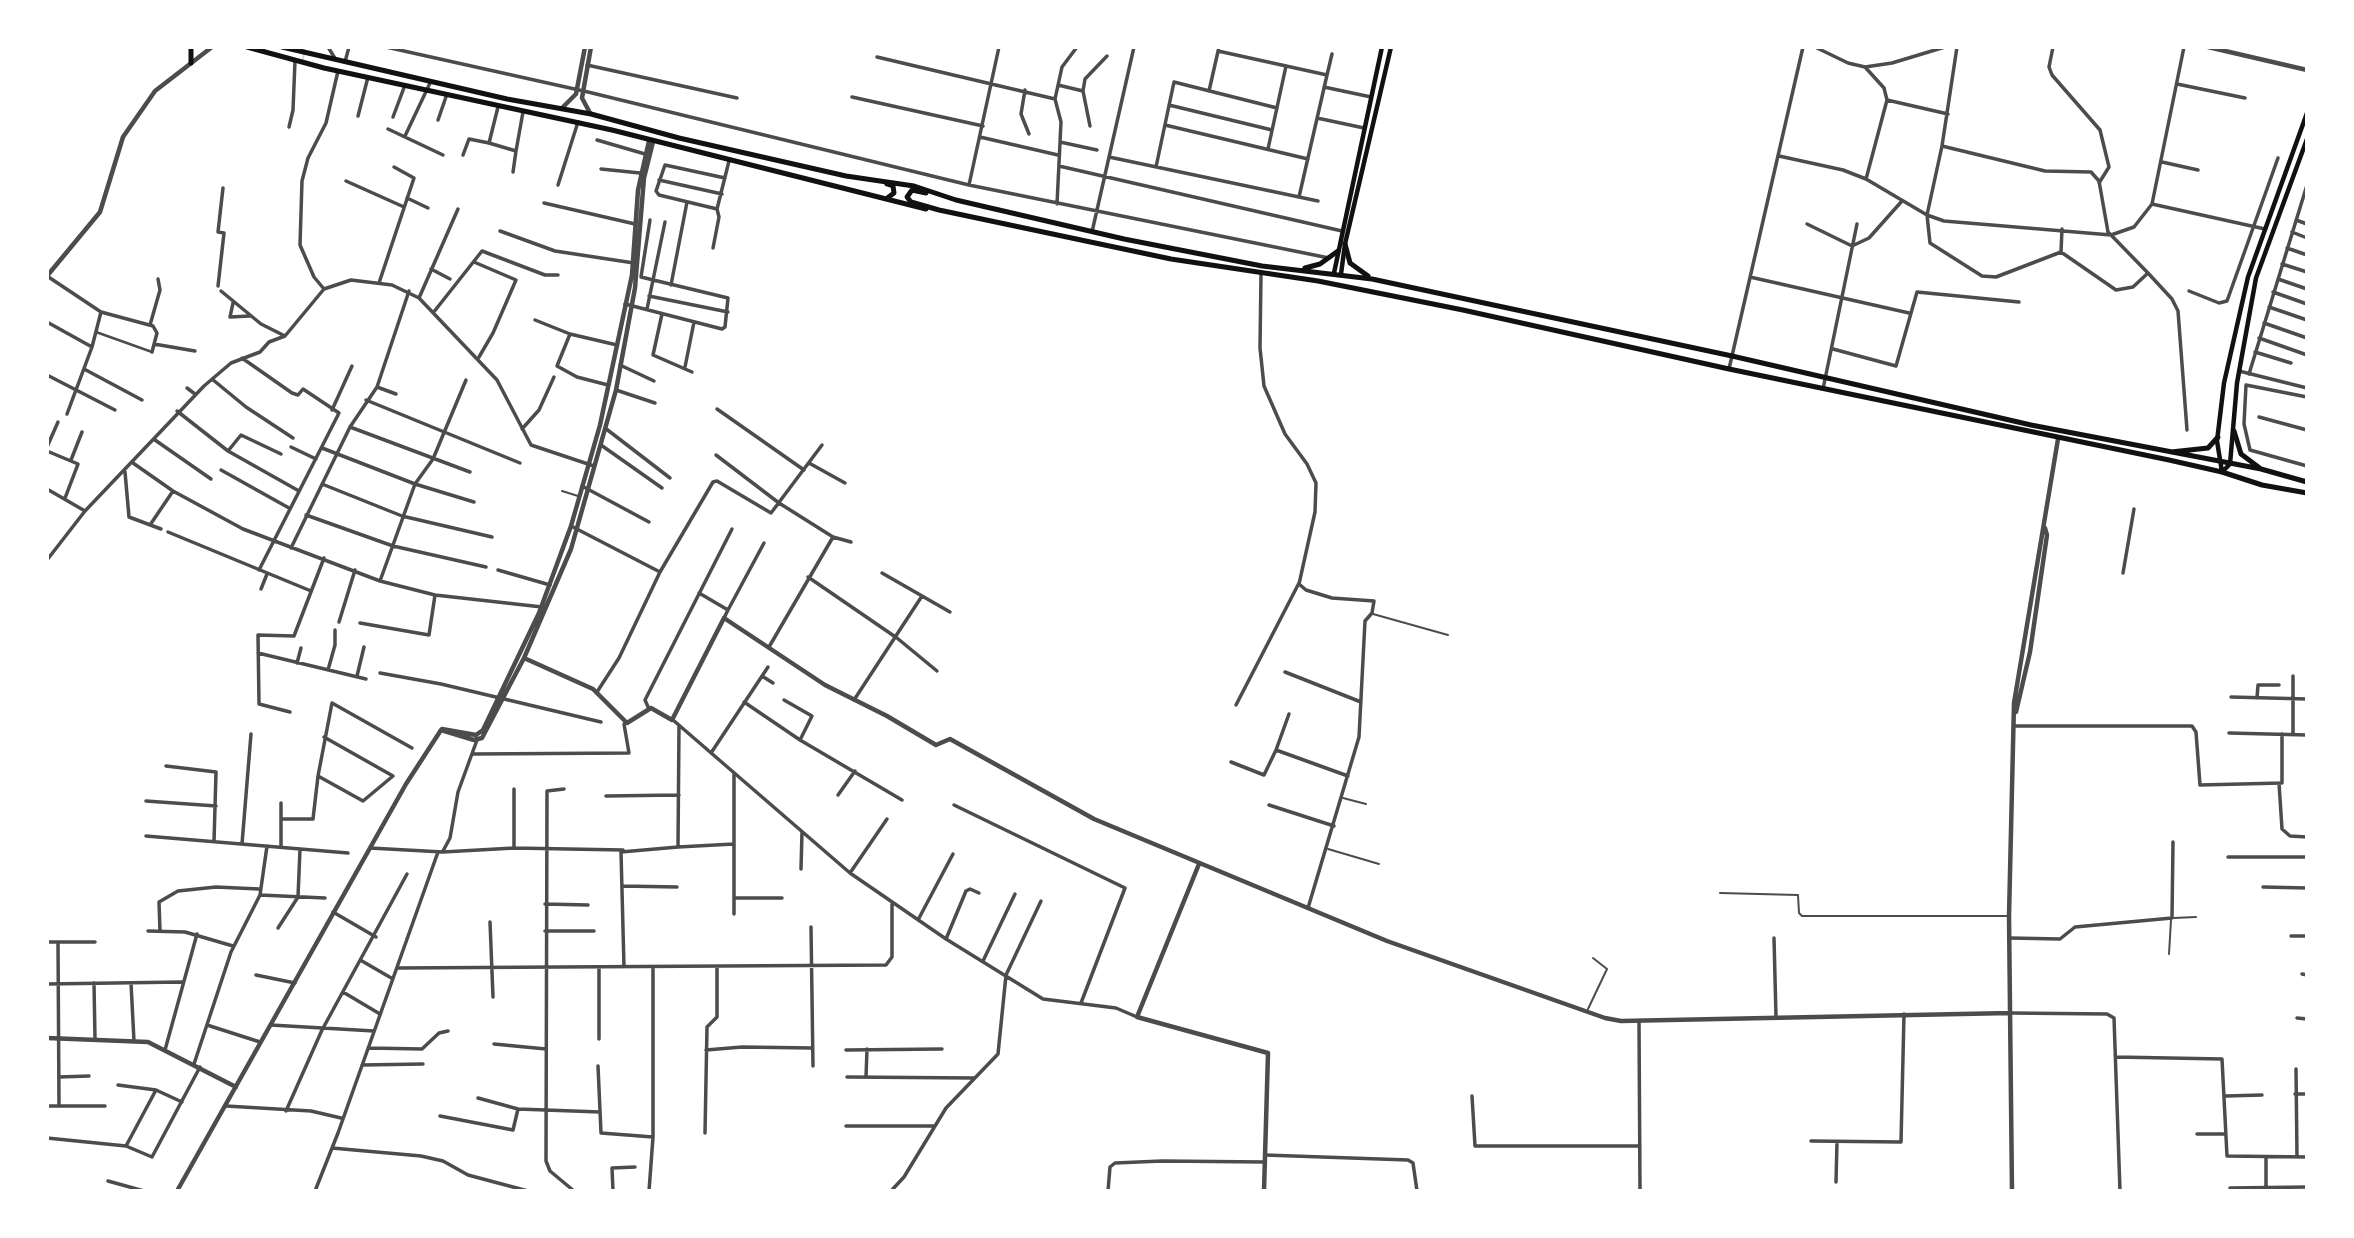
<!DOCTYPE html>
<html>
<head>
<meta charset="utf-8">
<style>
  body { margin:0 }
  #map { position:relative; width:2354px; height:1238px; overflow:hidden; background:#fff; font-family:"Titillium Web",sans-serif }
  canvas { display:block }
  .frame { position:absolute; inset:0; border:49px solid #fff; pointer-events:none }
</style>
</head>
<body>
<div id="map">
<canvas width="2354" height="1238"></canvas>
<div class="frame"></div>
</div>
<script>
const c = document.querySelector('canvas').getContext('2d');
c.lineJoin = 'round';
function toPath(rows) {
  const path = new Path2D();
  for (const r of rows) {
    path.moveTo(r[0], r[1]);
    for (let i = 2; i < r.length; i += 2) path.lineTo(r[i], r[i + 1]);
  }
  return path;
}
function stroke(path, color, width, dash) {
  c.strokeStyle = color;
  c.lineWidth = width;
  c.lineCap = dash ? 'butt' : 'round';
  c.setLineDash(dash || []);
  c.stroke(path);
}
stroke(toPath([
  [303,59,305,47]
]), '#d9d9d9', 2);
stroke(toPath([
  [562,491,578,496],
  [1373,614,1448,635],
  [1343,798,1366,804],
  [1328,849,1379,864],
  [1720,893,1798,895,1799,913,1802,916,2008,916],
  [2174,918,2196,917],
  [2169,954,2171,920],
  [1588,1009,1607,969,1593,958]
]), '#4c4c4c', 2);
stroke(toPath([
  [96,332,152,352]
]), '#4c4c4c', 2.5);
stroke(toPath([
  [328,47,336,60],
  [386,47,588,92,969,185,1329,258],
  [1815,47,1848,63,1865,67,1892,63,1945,47],
  [2053,47,2049,67,2052,75,2100,130,2109,167,2099,183],
  [1218,51,1327,75,1299,197],
  [877,57,1055,99,1062,67,1077,47],
  [345,62,349,47],
  [587,65,737,98],
  [1865,67,1884,88,1887,100,1866,179],
  [1327,75,1332,54],
  [2177,84,2245,98],
  [1058,85,1083,91],
  [1324,87,1371,97],
  [1025,90,1021,114,1029,134],
  [1209,91,1219,47],
  [852,97,983,126],
  [1055,99,1061,122,1060,142,1097,150],
  [1887,100,1948,114],
  [1169,105,1272,130],
  [358,116,368,77],
  [393,117,405,85],
  [1317,118,1364,128],
  [438,120,447,94],
  [1165,125,1308,159],
  [1090,126,1083,91,1085,79,1107,56],
  [289,127,293,110,295,61],
  [388,129,443,155],
  [405,136,431,81],
  [980,137,1058,155],
  [597,140,645,154],
  [489,143,516,151,523,112],
  [1942,146,1957,47],
  [1268,149,1286,66],
  [463,155,469,139,489,143,498,107],
  [1779,156,1843,170,1866,179,1927,215,1930,243,1982,276,1996,277,2061,252,2116,290,2133,287,2148,273,2172,299,2178,311,2187,430],
  [1109,157,1318,201],
  [2162,162,2198,170],
  [1059,166,1342,231],
  [1156,167,1174,82,1277,108],
  [601,169,640,173],
  [513,172,516,151],
  [659,180,722,194],
  [346,181,404,207],
  [558,185,578,122],
  [969,185,999,47],
  [407,198,428,208],
  [544,203,635,224],
  [1057,204,1060,143],
  [2152,204,2265,229],
  [717,209,659,195,656,191,665,165,725,178],
  [2296,220,2307,224],
  [1807,224,1852,246,1869,238,1902,201],
  [500,231,555,251,634,263],
  [1092,232,1134,47],
  [2292,232,2307,238],
  [713,248,719,217,717,209,729,161],
  [2287,248,2307,255],
  [2061,252,2062,229],
  [474,262,516,280,493,333,479,357],
  [2282,264,2307,272],
  [431,269,450,279],
  [2148,273,2111,235,2108,232,2099,181,2091,172,2045,171,1942,146,1927,215,1944,221,2111,235,2134,227,2152,204,2184,47],
  [1261,274,1260,348,1264,386,1285,434,1307,464,1316,483,1315,512,1299,584,1306,590,1332,598,1374,601,1372,613,1365,621,1359,737,1308,908],
  [47,276,101,312,153,326,157,333,152,352],
  [1750,277,1909,313],
  [2278,279,2307,289],
  [379,283,414,178,394,167],
  [671,285,687,202],
  [218,286,224,233,218,232,223,188],
  [324,289,314,277,300,245,302,181,308,158,326,123,338,71],
  [221,291,261,324,285,336],
  [2189,291,2219,303,2227,301,2278,158],
  [2273,292,2307,304],
  [649,296,728,312],
  [419,298,458,209],
  [233,303,230,317,250,316],
  [625,304,722,329,725,327,728,298,641,277,650,220],
  [2269,307,2307,320],
  [647,309,665,222],
  [433,313,482,251,545,275,558,275],
  [662,314,653,355,692,372],
  [535,320,570,334,617,345],
  [47,322,92,347],
  [2264,323,2307,338],
  [150,325,160,290,158,279],
  [570,334,557,366,577,377,608,385],
  [2259,338,2307,355],
  [154,344,195,351],
  [1833,349,1896,366,1917,292,2019,302],
  [2255,352,2291,363],
  [242,358,292,393,298,395,303,389,339,413,259,570],
  [620,365,654,381],
  [685,367,694,322],
  [84,369,142,400],
  [1729,369,1803,47],
  [2239,371,2307,388],
  [2249,374,2307,185],
  [47,375,115,410],
  [212,379,246,407,293,438],
  [377,387,396,394],
  [187,388,195,394],
  [1823,389,1857,224],
  [616,390,655,403],
  [2307,397,2246,385,2244,424,2250,450,2307,466],
  [366,400,520,463],
  [717,409,804,470],
  [332,410,352,366],
  [177,411,228,451,299,491],
  [67,414,92,347,101,312],
  [2259,417,2307,430],
  [350,427,470,472],
  [605,428,670,478],
  [522,429,539,410,554,377],
  [155,440,211,479],
  [601,445,662,488],
  [47,447,58,422],
  [291,447,316,459],
  [322,448,415,484,474,502],
  [47,451,78,464,65,498],
  [228,451,241,435,281,454],
  [716,455,779,503,833,537,851,542],
  [71,460,82,432],
  [133,463,173,491,243,529,380,581,435,595,542,607],
  [809,463,845,483],
  [221,470,289,508],
  [125,472,129,517,161,529],
  [322,484,402,516,492,537],
  [582,486,649,522],
  [47,489,85,511],
  [306,515,393,546,486,567],
  [150,525,173,491],
  [571,526,660,572],
  [168,532,311,591],
  [291,548,350,427,377,387,409,291],
  [47,560,85,511,204,386,231,363,260,352,269,342,285,336,324,289,351,280,392,285,419,298,497,380,531,445,594,466],
  [498,570,550,585],
  [882,573,950,612],
  [2123,573,2134,509],
  [808,577,897,638,937,671],
  [380,581,415,484,433,459,466,380],
  [261,589,267,574],
  [699,593,728,610,724,618],
  [728,610,764,543],
  [339,622,355,570],
  [360,623,429,635,435,595],
  [769,647,833,537],
  [258,653,366,679],
  [297,663,301,648],
  [328,670,335,645,335,630],
  [1285,672,1361,702],
  [380,673,441,684,601,722],
  [357,676,364,647],
  [762,676,773,683],
  [2293,676,2293,734],
  [597,692,619,658,660,572,713,482,717,481,771,513,822,445],
  [2231,697,2307,699],
  [2257,698,2258,685,2279,685],
  [784,700,812,716,800,740],
  [854,700,922,596],
  [744,702,800,740,902,800],
  [1236,705,1299,583],
  [649,709,645,700,732,529],
  [290,712,259,704,258,635,294,636,324,558],
  [673,720,850,873,946,939,1043,999,1116,1008,1137,1017],
  [2015,726,2192,726,2196,732,2200,785,2282,783,2282,734],
  [2229,733,2307,735],
  [1276,750,1289,714],
  [711,753,768,667],
  [473,754,629,753,624,724],
  [1231,762,1264,775,1276,750,1348,776],
  [166,766,216,772,214,842],
  [318,776,363,801,393,776,324,737],
  [2279,783,2282,829,2290,836,2307,837],
  [514,789,514,848],
  [564,789,547,791,546,1161,550,1171,574,1191],
  [838,795,855,771],
  [606,796,679,795],
  [146,801,216,806],
  [954,805,1125,888,1081,1003],
  [1269,805,1334,826],
  [281,819,313,819,318,776,332,703,412,748],
  [146,836,348,853],
  [242,844,251,734],
  [281,847,281,803],
  [678,847,734,844],
  [370,848,443,852,514,848,623,850],
  [443,851,450,838,458,792,477,740],
  [2228,857,2307,857],
  [801,869,802,832],
  [850,873,887,819],
  [622,886,677,887],
  [2263,887,2307,888],
  [260,895,325,898],
  [734,898,782,898],
  [545,904,588,905],
  [333,912,376,937],
  [734,914,734,773],
  [918,920,953,854],
  [490,922,493,997],
  [811,927,813,1066],
  [278,928,298,897,300,849],
  [148,931,185,932,233,946],
  [160,931,159,902,178,891,216,887,259,889],
  [545,931,594,931],
  [2291,936,2307,936],
  [1774,938,1776,1017],
  [2010,938,2060,939,2075,927,2172,918,2173,842],
  [946,939,966,891,970,889,979,893],
  [47,942,95,942],
  [58,942,59,1105],
  [362,961,393,979],
  [983,961,1015,894],
  [624,967,621,852,678,847,679,726],
  [397,968,886,965,892,957,892,904],
  [2302,974,2307,975],
  [256,975,295,983],
  [94,983,95,1039],
  [131,983,134,1041],
  [47,984,182,982],
  [343,992,380,1014],
  [2010,1013,2107,1014,2114,1018,2120,1191],
  [2297,1018,2307,1019],
  [1639,1021,1640,1191],
  [207,1025,260,1042],
  [271,1025,374,1031],
  [599,1039,599,968],
  [494,1044,546,1049],
  [368,1048,422,1049,439,1033,448,1031],
  [165,1050,197,934],
  [706,1050,742,1047,812,1048],
  [846,1050,942,1049],
  [2116,1057,2222,1059,2227,1156,2307,1157],
  [194,1064,231,952,260,895,267,846],
  [362,1065,423,1064],
  [598,1066,601,1133,653,1137],
  [2296,1069,2297,1157],
  [59,1077,89,1076],
  [847,1077,974,1078],
  [866,1077,867,1049],
  [118,1085,156,1090],
  [2295,1094,2307,1094],
  [1472,1096,1475,1146,1640,1146],
  [2226,1096,2262,1095],
  [478,1098,518,1109,600,1112],
  [47,1106,105,1106],
  [226,1106,311,1111,341,1118],
  [286,1111,322,1030,407,874],
  [440,1116,513,1130,518,1109],
  [846,1126,935,1126],
  [705,1133,707,1027,717,1017,717,967],
  [2197,1134,2226,1134],
  [47,1138,126,1146,152,1157,200,1067],
  [1811,1141,1901,1142,1904,1014],
  [126,1146,156,1090,182,1102],
  [332,1148,421,1156,443,1161,468,1175,528,1191],
  [1265,1155,1408,1160,1413,1163,1417,1191],
  [2266,1158,2266,1187],
  [108,1181,144,1191],
  [1836,1182,1837,1142],
  [2230,1188,2307,1187],
  [315,1191,338,1133,438,852],
  [613,1191,612,1168,635,1167],
  [649,1191,653,1137,653,968],
  [891,1191,904,1177,946,1108,998,1054,1006,975,1041,901],
  [1108,1191,1110,1167,1115,1163,1162,1161,1265,1162]
]), '#4c4c4c', 3.5);
stroke(toPath([
  [2208,47,2307,70],
  [562,108,576,94,585,47],
  [590,113,582,98,591,47],
  [47,276,100,212,123,137,155,91,212,47],
  [524,658,593,689,627,723,651,708,672,720,724,618,825,685,887,716,936,745,950,739,1094,819,1387,941,1605,1018,1621,1021,2010,1013],
  [2016,712,2030,652,2047,535,2045,528],
  [442,729,476,735,483,730,539,613,571,526,600,425,632,275,638,190,649,141],
  [441,730,474,740,482,738,524,658,571,549,616,390,635,288,644,178,653,142],
  [1199,864,1137,1017,1268,1053,1264,1191],
  [47,1038,148,1042,236,1087],
  [177,1191,406,784,441,730],
  [2012,1191,2009,916,2014,703,2058,439]
]), '#4c4c4c', 4.5);
stroke(toPath([
  [1334,273,1382,47],
  [1341,274,1345,244,1391,47],
  [2222,472,2217,441,2224,383,2248,277,2307,113],
  [2222,472,2230,464,2237,383,2256,278,2307,139]
]), '#111', 4.5);
stroke(toPath([
  [191,47,191,63],
  [247,47,324,68,612,130,926,209],
  [282,47,507,99,591,114,679,138,846,176,914,186,956,200,1124,239,1262,266,1372,279,1732,356,2031,425,2261,469,2307,482],
  [926,193,912,190,907,197,911,202,939,210,1171,259,1318,281,1463,310,1729,369,2169,460,2222,472,2262,485,2307,493],
  [886,199,894,193,893,186,887,184],
  [1345,244,1350,263,1368,276],
  [1305,268,1320,264,1338,251],
  [2234,431,2241,454,2261,469],
  [2171,452,2208,448,2218,437]
]), '#111', 5);
</script>
</body>
</html>
